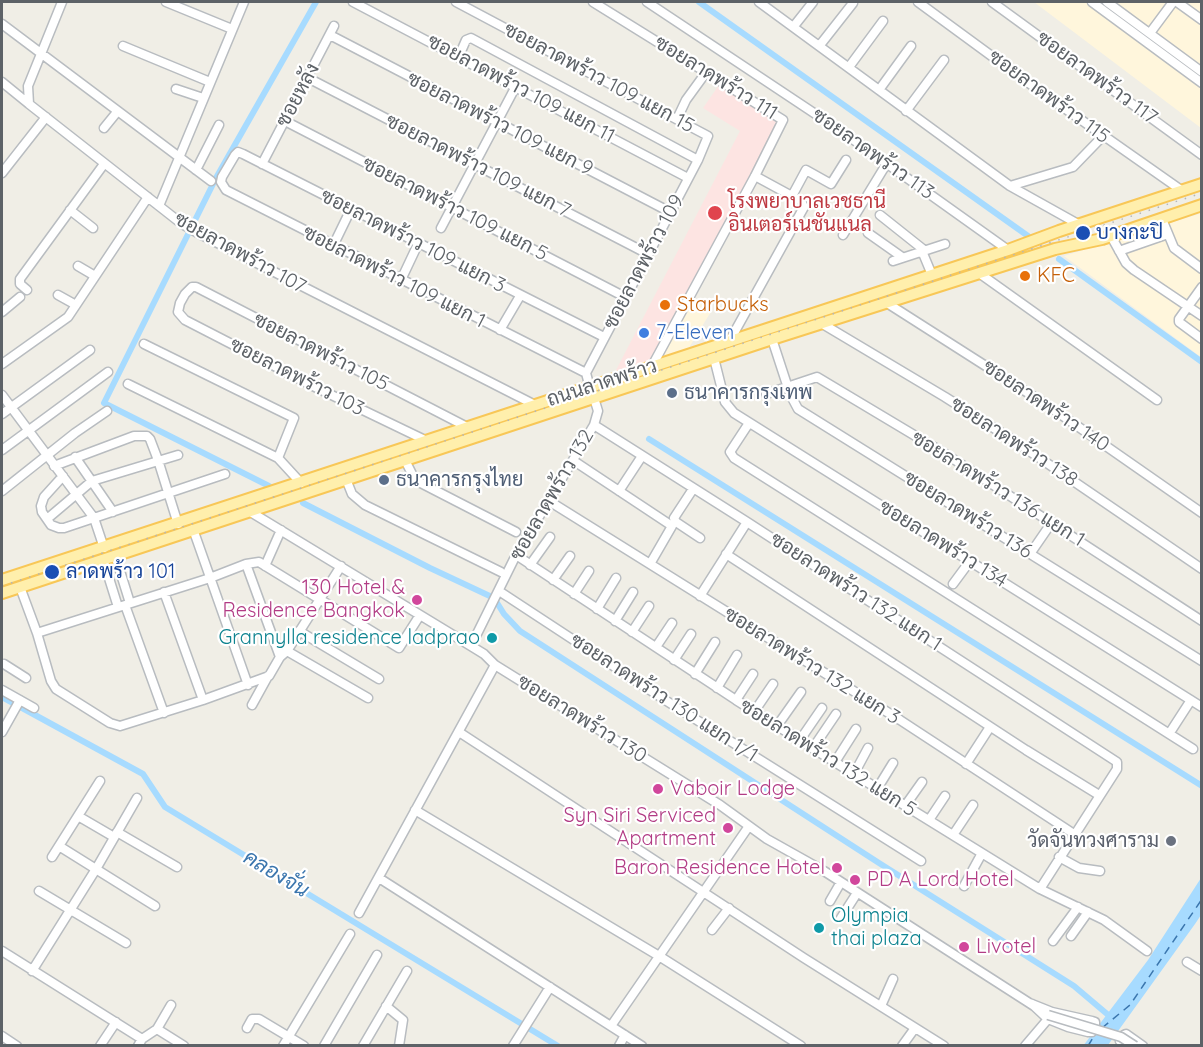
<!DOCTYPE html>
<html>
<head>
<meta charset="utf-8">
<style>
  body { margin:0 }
  #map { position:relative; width:1203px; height:1047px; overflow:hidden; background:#f0eee6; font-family:Quicksand,sans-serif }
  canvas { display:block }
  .frame { position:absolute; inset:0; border:3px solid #5d6267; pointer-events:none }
</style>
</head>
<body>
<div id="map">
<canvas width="1203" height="1047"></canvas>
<div class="frame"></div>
</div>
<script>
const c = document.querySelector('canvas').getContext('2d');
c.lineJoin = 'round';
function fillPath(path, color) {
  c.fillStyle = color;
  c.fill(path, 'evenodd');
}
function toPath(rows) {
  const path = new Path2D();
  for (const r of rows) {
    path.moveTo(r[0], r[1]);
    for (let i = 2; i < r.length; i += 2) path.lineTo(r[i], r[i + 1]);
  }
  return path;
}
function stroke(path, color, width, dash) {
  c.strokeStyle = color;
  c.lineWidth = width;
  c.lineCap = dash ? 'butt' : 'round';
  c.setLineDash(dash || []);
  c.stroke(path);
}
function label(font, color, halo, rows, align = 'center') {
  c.font = font + ' Quicksand,Sarabun,sans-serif';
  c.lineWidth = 4.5;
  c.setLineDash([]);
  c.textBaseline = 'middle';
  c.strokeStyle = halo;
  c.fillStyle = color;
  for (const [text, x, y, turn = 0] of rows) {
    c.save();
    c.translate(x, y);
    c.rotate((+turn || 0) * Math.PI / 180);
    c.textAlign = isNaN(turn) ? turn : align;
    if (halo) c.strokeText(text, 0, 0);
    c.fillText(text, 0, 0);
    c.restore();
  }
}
fillPath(toPath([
  [1034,2,1201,2,1201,128],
  [1201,205,1201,357,1064,256,1199,214,1192,209],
  [687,296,712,310,687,351,651,364]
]), '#fff6dc');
fillPath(toPath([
  [719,85,779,124,651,364,613,376,740,131,703,108]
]), '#fde4e2');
fillPath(toPath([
  [1201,878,1201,915,1195,924,1108,1045,1083,1046,1148,960]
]), '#a7dbff');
stroke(toPath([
  [699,2,1028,236],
  [1059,259,1202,362],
  [649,439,1202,786],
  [269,486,104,403,216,178,316,2],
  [303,503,430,568,494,598,504,614,520,631,879,863,1074,986,1113,1019],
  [2,697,143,774,165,807,558,1046]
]), '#a7dbff', 6);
stroke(toPath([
  [1102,1028,1130,1005,1202,899],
  [1088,1046,1094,1036]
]), '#3b76ae', 1.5, [8, 6]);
const minor = toPath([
  [62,2,28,86,29,104,182,224,196,232,535,405],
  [166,2,232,29],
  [353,2,688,178],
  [456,2,708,136,698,160,586,373,590,388],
  [593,2,783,120,755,176,651,368],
  [647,2,844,133,1008,250],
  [759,2,1010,186,1078,224],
  [918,2,1023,79,1181,190],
  [992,2,1202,155],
  [1092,2,1202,83],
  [1107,2,1202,72],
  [1177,2,1202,20],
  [2,24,211,181],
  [794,26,813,2],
  [1150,33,1173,2],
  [330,35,670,212],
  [820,45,853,3],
  [123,46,210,82],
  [459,56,466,40,471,38,698,160],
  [849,67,883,21],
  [308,78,648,254],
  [2,82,29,104],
  [176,89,203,98],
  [879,90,911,46],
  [906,111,944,60],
  [677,119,686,100,702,78],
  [285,121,625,297],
  [104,128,117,112],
  [262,164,334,26],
  [196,170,219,125],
  [2,173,46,117],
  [1010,186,1073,167,1103,136],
  [792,196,806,170,831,184,846,160],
  [159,206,244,2],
  [70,210,93,228],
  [880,215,924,250],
  [1162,219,1174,248,1202,269],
  [441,228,516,86],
  [868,233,902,257],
  [843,235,887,163],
  [1111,236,1126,263,1134,270,1202,316],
  [333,246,351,209],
  [922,251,932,275],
  [1119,251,1168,234],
  [893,261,945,244],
  [78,266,95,276],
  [979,273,1157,400],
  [401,280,418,244],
  [1202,287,1179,319,1179,322,1202,339],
  [27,290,20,284,20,279,104,164],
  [58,295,76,305],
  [887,303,1050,407,1202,513],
  [2,312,20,297],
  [821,323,945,397,1019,444,1202,569],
  [500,330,520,296],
  [772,339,790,394,798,409,1202,661],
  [729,342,804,207,801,201,755,176],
  [144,344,294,418,278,458],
  [714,358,725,402,734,413,1202,707],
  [2,364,68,317,148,197],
  [586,373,226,190,221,182,222,177,235,155,238,152,243,154,604,337],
  [128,384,278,458,301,483],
  [766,394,817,377,944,453,1202,621],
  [2,395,94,518,104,548],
  [2,414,90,350],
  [749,423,730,452,734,458,1193,749],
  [594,425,747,522,1117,762,1117,769,1040,889],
  [427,441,317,388,185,320,178,312,180,303,185,294,192,287,196,287,467,427],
  [2,450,108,372],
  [75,457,113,512],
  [405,460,415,480,516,532],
  [574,461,672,526,650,564],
  [54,466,134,436,147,436,150,439,158,460,178,524],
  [63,476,44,497,41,506,42,512,51,525,59,528,64,528,225,474],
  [346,479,352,494,365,505,501,572],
  [693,489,674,518,676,522,700,538],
  [2,491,75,433,107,411],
  [619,491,642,456],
  [549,501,900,720,1074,834],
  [249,511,471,646,484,654,495,665,720,805,767,839,824,871,1048,1015],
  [47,519,92,481,178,455],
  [193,529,248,685],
  [726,554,1026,750,1099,795],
  [1030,554,1052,522],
  [115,555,130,603],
  [516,555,736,700,854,774,1040,889,1104,920,1147,951],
  [103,559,118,607],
  [246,564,280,657],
  [530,565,550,537],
  [265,566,281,530],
  [553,580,570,556],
  [953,584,970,561],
  [20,587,37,633,51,681,56,689,110,723,120,726,203,700,269,676,280,657,287,651,341,566],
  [499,591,665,700,921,861],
  [164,592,203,700],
  [574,594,589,571],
  [700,596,747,522],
  [125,605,164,713],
  [597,609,616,578],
  [615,621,633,592],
  [299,631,379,679],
  [632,632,649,606],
  [37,633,210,578,246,564,259,562,399,648,420,615],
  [471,646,516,555,594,425,598,411,594,398],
  [656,647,672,623],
  [287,651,368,698],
  [674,660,691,634],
  [4,664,26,678],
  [695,674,715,642],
  [717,688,737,655],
  [2,690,34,708],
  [736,700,753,674],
  [252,705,268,676],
  [754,712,773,684],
  [777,726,801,692],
  [2,732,20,700],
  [459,732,804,958,944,1046],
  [1169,734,1191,700],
  [800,740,822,708],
  [813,748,836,714],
  [835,762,856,729],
  [966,764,990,727],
  [854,774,868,748],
  [877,789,893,763],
  [905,806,922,782],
  [415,810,659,956,801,1046],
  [78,816,114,837],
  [929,820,945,796],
  [117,832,177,867],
  [953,835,973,805],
  [59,846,155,906],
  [52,857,100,781],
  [1059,857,1079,868,1100,871],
  [379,878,642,1046],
  [964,886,982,853],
  [39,891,126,943],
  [830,901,841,882],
  [359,913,495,665],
  [841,918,857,893],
  [712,930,729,908],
  [1071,936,1088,912],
  [1053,941,1078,907],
  [2,951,142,1039],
  [1187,962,1202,971],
  [32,971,96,869,137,798],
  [1032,1004,1052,1012,1092,1021,1095,1022,1095,1028,1092,1032,1088,1032,1068,1027,1048,1019,1032,1004],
  [386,1006,403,1020,399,1046],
  [881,1006,893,979],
  [611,1026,749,826],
  [247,1028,252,1019,259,1019,304,1046],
  [157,1029,184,1046],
  [2,1036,17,1046],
  [100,1046,116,1022],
  [138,1046,142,1039,157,1029,171,1005],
  [283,1046,350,934],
  [324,1046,377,955],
  [363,1046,407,971],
  [513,1046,550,987],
  [619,1046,625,1035],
  [902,1046,915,1028],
  [1025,1046,1048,1019],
  [1127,1046,1120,1041,1124,1035,1126,1034,1143,1046]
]);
const major = toPath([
  [2,580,1008,250,1059,231,1202,184],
  [2,593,772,339,1055,249,1102,239,1202,205]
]);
stroke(minor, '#b8bcc0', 11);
stroke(major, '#f8c757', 14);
stroke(minor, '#fff', 8);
stroke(major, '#ffefac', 10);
stroke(toPath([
  [2,586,1202,193]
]), '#b5b6b7', 1.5, [1.5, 8]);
const minorBridge = toPath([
  [1048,1015,1121,1037,1135,1046]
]);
stroke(minorBridge, '#b8bcc0', 11, []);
stroke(minorBridge, '#fff', 8);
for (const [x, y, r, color] of [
  [715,213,8,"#e0444e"],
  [1083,233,8,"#1a4fb4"],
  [1025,276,6,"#e8710a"],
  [665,305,6,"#e8710a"],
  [644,333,6,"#3f7fe0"],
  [672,393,6,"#5c6f8a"],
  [384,480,6,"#5c6f8a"],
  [52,572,8,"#1a4fb4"],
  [417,600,6,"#d1479c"],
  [492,638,6,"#0f9aa8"],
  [658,789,6,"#d1479c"],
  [728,828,6,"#d1479c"],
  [1171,841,6,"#6b7280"],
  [837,868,6,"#d1479c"],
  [855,880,6,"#d1479c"],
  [819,928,6,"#0f9aa8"],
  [964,947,6,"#d1479c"]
]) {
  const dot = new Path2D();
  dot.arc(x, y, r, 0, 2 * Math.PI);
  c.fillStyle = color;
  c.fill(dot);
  stroke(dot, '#fff', 2);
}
label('20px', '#5d6267', '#fff', [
  ["ซอยลาดพร้าว 109 แยก 15",599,78,28],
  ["ซอยลาดพร้าว 111",716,78,32],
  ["ซอยลาดพร้าว 117",1097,78,36],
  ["ซอยลาดพร้าว 109 แยก 11",521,89,28],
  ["ซอยหลัง",298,95,-62],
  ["ซอยลาดพร้าว 115",1049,97,36],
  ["ซอยลาดพร้าว 109 แยก 9",500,124,27],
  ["ซอยลาดพร้าว 113",873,154,35],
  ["ซอยลาดพร้าว 109 แยก 7",478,166,27],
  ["ซอยลาดพร้าว 109 แยก 5",455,209,27],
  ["ซอยลาดพร้าว 109 แยก 3",413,241,27],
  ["ซอยลาดพร้าว 107",240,253,29],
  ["ซอยลาดพร้าว 109",644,262,-62],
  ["ซอยลาดพร้าว 109 แยก 1",394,277,27],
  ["ซอยลาดพร้าว 105",321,352,27],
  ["ซอยลาดพร้าว 103",297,377,27],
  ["ถนนลาดพร้าว",602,383,-18],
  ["ซอยลาดพร้าว 140",1046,406,34],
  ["ซอยลาดพร้าว 138",1014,442,33],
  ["ซอยลาดพร้าว 136 แยก 1",998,489,32],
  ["ซอยลาดพร้าว 132",552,495,-60],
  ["ซอยลาดพร้าว 136",968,515,32],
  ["ซอยลาดพร้าว 134",943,544,32],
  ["ซอยลาดพร้าว 132 แยก 1",856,592,33],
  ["ซอยลาดพร้าว 132 แยก 3",812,666,32],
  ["ซอยลาดพร้าว 130 แยก 1/1",664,698,33],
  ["ซอยลาดพร้าว 130",582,719,32],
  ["ซอยลาดพร้าว 132 แยก 5",828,758,32]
]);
label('20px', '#be3a42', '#fff', [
  ["โรงพยาบาลเวชธานี",728,202],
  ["อินเตอร์เนชันแนล",728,225]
], 'left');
label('20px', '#164399', '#fff', [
  ["บางกะปิ",1096,233],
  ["ลาดพร้าว 101",66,572]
], 'left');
label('20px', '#c56008', '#fff', [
  ["KFC",1037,276],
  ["Starbucks",677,305]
], 'left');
label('20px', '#366cbe', '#fff', [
  ["7-Eleven",656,333]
], 'left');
label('20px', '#4e5e75', '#fff', [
  ["ธนาคารกรุงเทพ",684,393],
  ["ธนาคารกรุงไทย",396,480]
], 'left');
label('20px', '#b23c85', '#fff', [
  ["130 Hotel &",405,588],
  ["Residence Bangkok",405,611],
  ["Vaboir Lodge",670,789,"left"],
  ["Syn Siri Serviced",716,816],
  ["Apartment",716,839],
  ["Baron Residence Hotel",825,868],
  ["PD A Lord Hotel",867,880,"left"],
  ["Livotel",976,947,"left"]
], 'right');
label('20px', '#0d838f', '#fff', [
  ["Grannylla residence ladprao",480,638],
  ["Olympia",831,916,"left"],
  ["thai plaza",831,939,"left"]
], 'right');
label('20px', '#5b616d', '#fff', [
  ["วัดจันทวงศาราม",1159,841]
], 'right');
label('italic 21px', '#3b76ae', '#fff', [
  ["คลองจั่น",276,874,31]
]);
</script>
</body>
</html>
